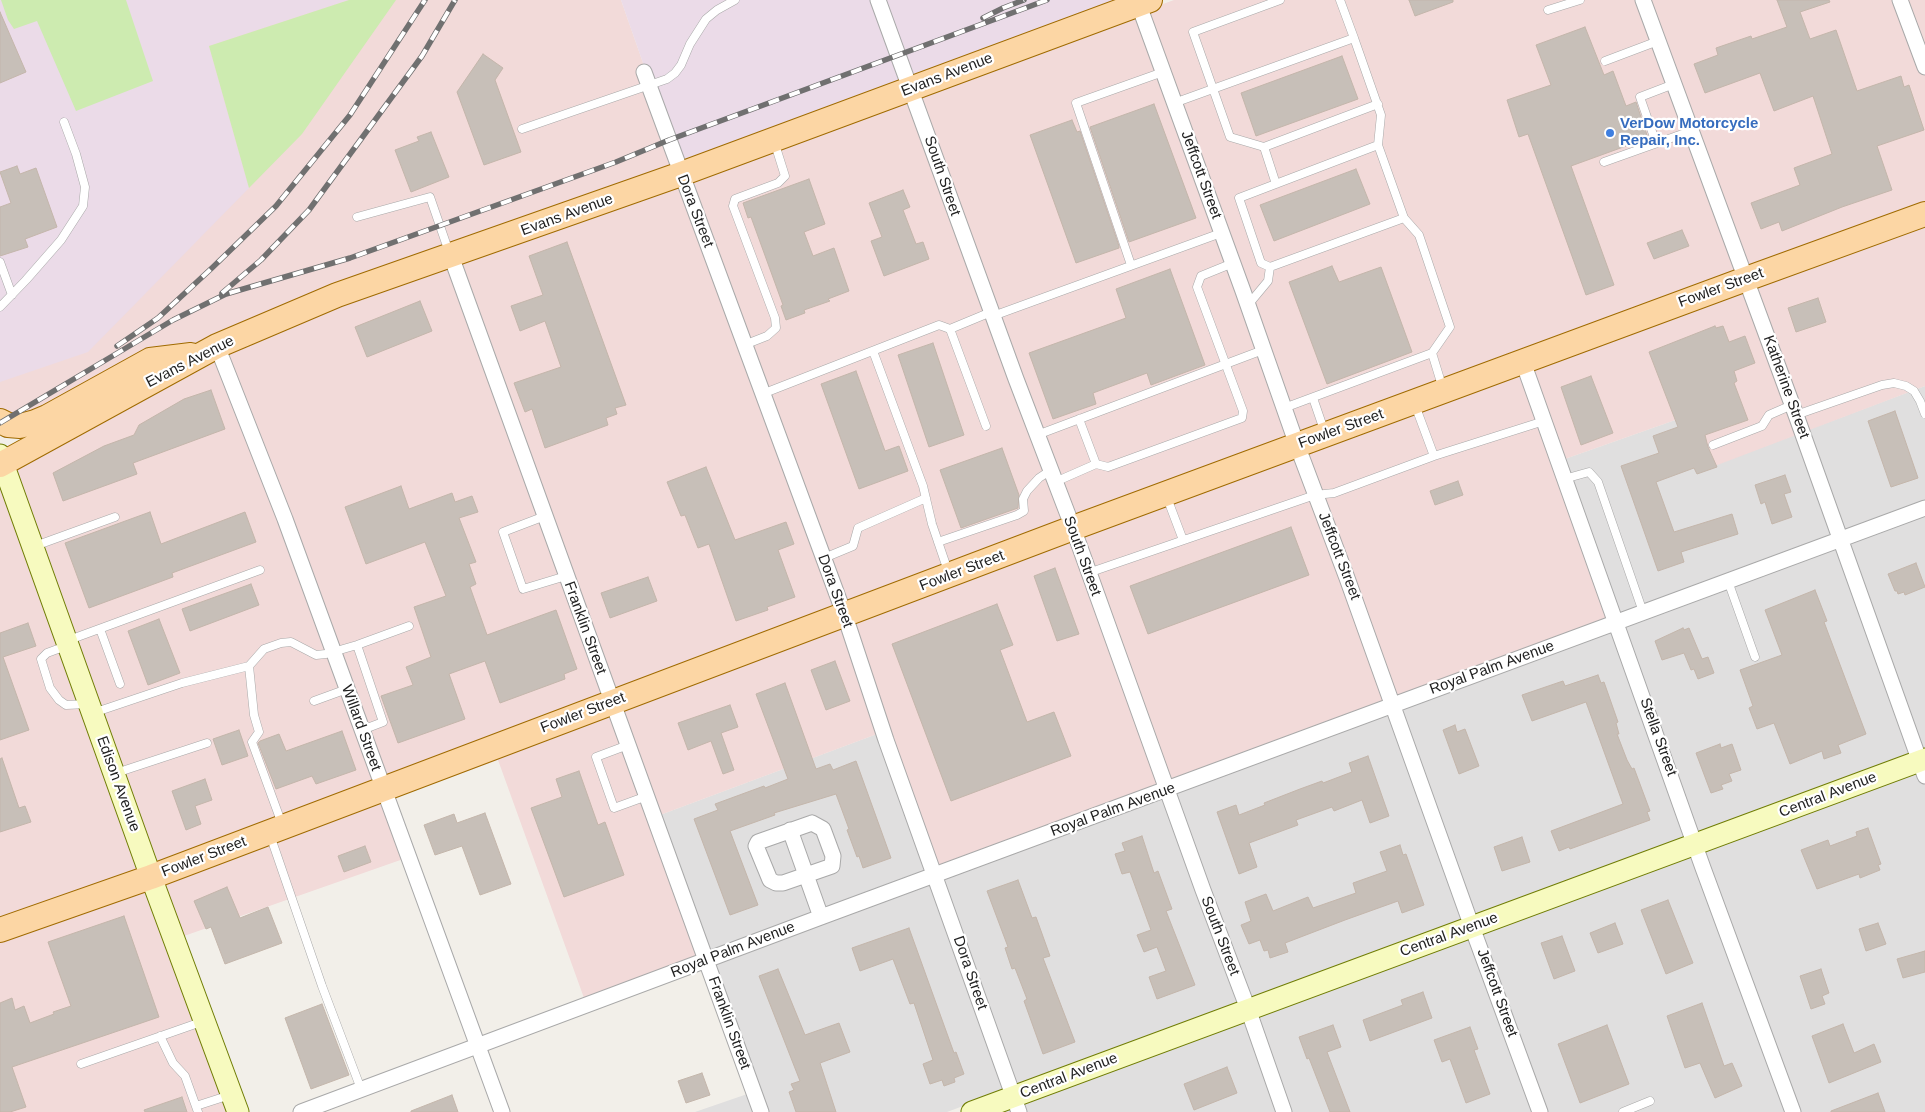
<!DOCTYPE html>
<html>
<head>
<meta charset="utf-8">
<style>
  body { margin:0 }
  canvas { display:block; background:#f2efe9 }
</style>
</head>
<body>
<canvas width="1925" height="1112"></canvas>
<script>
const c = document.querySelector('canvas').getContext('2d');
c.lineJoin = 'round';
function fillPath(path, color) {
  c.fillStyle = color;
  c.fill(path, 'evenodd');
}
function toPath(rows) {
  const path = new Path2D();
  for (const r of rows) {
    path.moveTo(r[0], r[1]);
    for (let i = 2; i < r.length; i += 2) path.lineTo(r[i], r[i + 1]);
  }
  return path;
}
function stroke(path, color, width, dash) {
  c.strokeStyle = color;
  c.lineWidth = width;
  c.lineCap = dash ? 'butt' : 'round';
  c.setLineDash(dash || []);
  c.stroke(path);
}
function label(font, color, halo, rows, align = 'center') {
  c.font = font + ' Arial,sans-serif';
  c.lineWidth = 4.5;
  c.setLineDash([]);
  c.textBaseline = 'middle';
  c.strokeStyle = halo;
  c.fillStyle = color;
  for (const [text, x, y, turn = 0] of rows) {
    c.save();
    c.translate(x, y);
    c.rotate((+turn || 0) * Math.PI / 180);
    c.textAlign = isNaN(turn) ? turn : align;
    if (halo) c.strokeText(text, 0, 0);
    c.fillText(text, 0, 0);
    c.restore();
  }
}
fillPath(toPath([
  [1925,386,1925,749,947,1112,695,1112,756,1091,660,815,885,731,934,867,1616,614,1562,460,1678,419,1699,471],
  [1925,768,1925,1112,997,1112]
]), '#e0dfdf');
fillPath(toPath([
  [0,0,621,0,679,166,20,417,0,410],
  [1174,0,1925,0,1925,205,157,866,15,467,208,361,340,303],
  [1925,223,1925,386,1699,472,1678,419,1562,460,1616,614,933,867,885,731,660,815,706,953,584,998,498,760,389,800,409,857,184,936,163,882,615,710],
  [0,483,140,872,0,921],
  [146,888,228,1112,0,1112,0,939]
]), '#f2dad9');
fillPath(toPath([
  [0,0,349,0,209,46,249,188,88,352,0,382],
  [621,0,1125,0,679,166]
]), '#ebdbe8');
fillPath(toPath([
  [1,0,126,0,153,81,76,111,37,21,14,29,8,20],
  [349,0,396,0,302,134,249,188,209,46]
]), '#cdebb0');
const building = toPath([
  [1409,0,1453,0,1453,2,1415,16,1409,0],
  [1777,0,1829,0,1830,2,1800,12,1810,39,1836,30,1857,91,1901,76,1904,87,1909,85,1924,130,1877,146,1892,190,1842,207,1782,231,1779,222,1761,229,1751,203,1800,185,1794,168,1832,154,1813,96,1774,111,1760,73,1705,93,1694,64,1718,55,1716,48,1751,36,1752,39,1787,27,1777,0],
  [0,12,26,72,0,83,0,12],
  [1585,27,1604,75,1613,71,1626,106,1636,102,1648,138,1571,166,1614,285,1586,295,1528,134,1519,137,1507,100,1551,85,1536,45,1585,27],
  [483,54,503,68,495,80,521,152,484,165,457,92,483,54],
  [1342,56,1358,99,1256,136,1241,93,1342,56],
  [1154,104,1196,218,1129,242,1090,127,1154,104],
  [1072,120,1077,132,1080,131,1119,246,1119,248,1076,263,1030,135,1072,120],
  [431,132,449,177,411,192,395,150,419,141,417,137,431,132],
  [17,166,20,174,36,168,57,227,25,239,28,247,0,256,0,207,11,203,0,172,17,166],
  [1356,169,1370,204,1274,241,1260,205,1356,169],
  [809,179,825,224,804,232,813,256,834,248,849,291,828,299,830,301,804,310,805,313,786,320,781,306,783,305,751,217,748,218,743,203,809,179],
  [903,190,910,207,903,210,916,244,923,242,929,259,884,276,871,241,882,237,869,203,903,190],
  [1682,230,1689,246,1654,259,1647,243,1682,230],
  [567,242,626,405,615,408,617,414,606,418,608,425,545,448,532,409,525,412,514,383,561,367,545,321,520,331,511,306,543,295,529,256,567,242],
  [1332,266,1339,282,1381,267,1412,352,1327,384,1289,282,1332,266],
  [1170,269,1205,365,1151,385,1147,373,1093,393,1096,404,1053,419,1029,353,1126,318,1116,289,1170,269],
  [1818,298,1826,322,1796,332,1788,308,1818,298],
  [420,301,432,331,367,357,355,327,420,301],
  [1715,326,1716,328,1723,326,1729,342,1745,336,1755,363,1734,371,1737,381,1734,383,1748,420,1705,435,1708,447,1717,467,1697,474,1694,468,1656,482,1674,532,1732,514,1738,534,1681,552,1684,562,1658,571,1621,466,1659,453,1653,436,1678,427,1649,352,1715,326],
  [933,343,964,435,929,447,898,355,933,343],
  [856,371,885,451,899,446,908,471,859,489,821,384,856,371],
  [1591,376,1613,433,1581,445,1561,387,1591,376],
  [211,390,225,429,133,463,137,474,63,501,53,473,104,446,134,435,139,425,184,399,211,390],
  [1895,411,1918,478,1891,487,1868,421,1895,411],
  [1002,448,1019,495,1018,508,961,528,940,470,1002,448],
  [706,467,735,540,786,522,794,544,778,550,795,597,767,607,768,610,736,621,709,544,698,548,685,515,681,516,667,482,706,467],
  [1785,475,1791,492,1784,494,1792,517,1772,524,1765,502,1761,504,1755,485,1785,475],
  [1458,481,1463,495,1435,505,1430,491,1458,481],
  [401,486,409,509,452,493,455,502,472,496,478,512,459,518,476,562,469,564,476,584,470,587,487,635,556,610,577,669,564,674,565,679,500,703,485,661,449,674,465,719,398,743,381,696,413,685,406,667,431,657,414,607,446,596,425,542,366,564,345,507,401,486],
  [150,512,161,544,245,512,256,542,172,573,173,577,89,608,65,543,150,512],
  [1291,527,1309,575,1148,634,1130,586,1291,527],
  [1916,563,1925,587,1905,595,1904,592,1898,594,1897,591,1895,591,1888,574,1916,563],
  [1055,568,1079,634,1057,641,1034,576,1055,568],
  [648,577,657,601,610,618,601,593,648,577],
  [251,584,259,605,190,631,182,609,251,584],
  [1815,590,1827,621,1824,622,1866,734,1838,745,1841,753,1824,759,1822,751,1790,764,1774,723,1757,729,1749,708,1753,706,1740,670,1782,655,1765,610,1815,590],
  [997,604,1013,645,1000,650,1027,722,1054,712,1071,756,951,801,892,644,997,604],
  [159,619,180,673,148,685,128,631,159,619],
  [28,623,36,646,3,657,29,730,0,740,0,633,28,623],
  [1683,628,1684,630,1689,628,1702,659,1708,657,1714,673,1698,679,1694,669,1691,670,1684,653,1662,660,1655,641,1683,628],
  [835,661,850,701,826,710,811,670,835,661],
  [1598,675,1601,683,1604,682,1618,722,1616,723,1619,734,1617,734,1627,760,1632,769,1634,768,1650,811,1647,812,1650,820,1570,849,1569,847,1559,851,1551,831,1623,804,1586,702,1532,721,1522,695,1563,681,1565,686,1598,675],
  [785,683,816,769,830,764,833,770,856,761,891,858,863,868,859,856,857,857,847,830,849,829,836,794,774,813,775,815,730,831,758,905,730,915,694,819,718,810,715,804,764,786,765,788,788,779,756,694,785,683],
  [730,705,738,727,721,733,734,770,723,774,711,741,688,750,678,723,730,705],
  [1455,725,1457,732,1465,729,1479,766,1459,774,1443,730,1455,725],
  [239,730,248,756,222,765,213,739,239,730],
  [342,731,356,770,316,784,312,776,276,789,258,743,260,741,279,734,286,751,342,731],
  [1720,744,1721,748,1732,744,1741,770,1729,774,1732,781,1721,785,1723,789,1711,793,1696,753,1720,744],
  [1368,756,1389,816,1370,823,1362,800,1334,811,1332,807,1296,820,1298,825,1249,843,1257,867,1239,874,1217,812,1236,805,1239,815,1265,805,1264,803,1300,789,1322,781,1323,783,1352,772,1349,763,1368,756],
  [2,758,19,808,25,806,31,822,0,832,0,759,2,758],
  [579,771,598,825,605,822,624,875,564,897,531,808,562,797,556,779,579,771],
  [205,779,212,800,195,806,201,824,186,830,172,791,205,779],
  [485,813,511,884,480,895,462,846,435,855,424,825,454,814,457,823,485,813],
  [1868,828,1881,864,1878,865,1880,870,1860,878,1859,874,1817,889,1801,850,1828,840,1830,846,1857,836,1856,832,1868,828],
  [1142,836,1154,873,1158,871,1172,909,1166,911,1195,985,1157,999,1149,977,1166,971,1157,947,1144,952,1137,935,1151,930,1130,872,1122,874,1115,854,1125,851,1122,843,1142,836],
  [1522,837,1530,862,1502,871,1494,847,1522,837],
  [1400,845,1403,855,1406,854,1424,905,1402,913,1398,901,1345,920,1285,943,1288,952,1270,958,1268,950,1264,951,1260,940,1249,944,1241,925,1251,921,1245,902,1266,894,1273,911,1308,897,1313,908,1356,893,1353,883,1387,871,1380,852,1400,845],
  [365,846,371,862,344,872,338,856,365,846],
  [1018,880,1032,918,1036,917,1050,956,1043,958,1075,1042,1043,1054,1024,1001,1027,999,1015,968,1012,969,1005,948,1008,947,987,891,1018,880],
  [227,887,240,918,268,907,282,943,225,964,211,927,206,929,194,901,227,887],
  [1668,900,1693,963,1666,974,1641,910,1668,900],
  [124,916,159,1017,12,1067,26,1107,10,1112,0,1112,0,1003,12,998,15,1010,24,1006,30,1023,54,1014,53,1012,71,1006,48,942,124,916],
  [1615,923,1623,944,1598,953,1590,933,1615,923],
  [1878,923,1886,944,1866,951,1859,929,1878,923],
  [909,928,954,1053,956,1052,964,1074,954,1078,955,1082,944,1086,942,1080,930,1084,923,1064,933,1060,914,1003,910,1004,893,959,860,971,852,948,909,928],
  [1562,936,1575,971,1554,979,1541,943,1562,936],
  [1925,951,1925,972,1903,978,1897,959,1925,951],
  [778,969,805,1035,839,1023,850,1052,820,1063,836,1112,796,1112,789,1092,794,1090,791,1084,800,1081,759,976,778,969],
  [1821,969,1829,993,1822,996,1825,1004,1811,1009,1800,976,1821,969],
  [1423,992,1432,1018,1370,1041,1363,1020,1403,1005,1401,1000,1423,992],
  [1702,1003,1724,1066,1732,1063,1742,1086,1715,1098,1700,1063,1685,1068,1667,1016,1702,1003],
  [322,1004,349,1075,311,1089,285,1018,322,1004],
  [1843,1024,1854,1053,1874,1044,1881,1062,1829,1083,1812,1036,1843,1024],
  [1333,1025,1341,1047,1327,1052,1350,1112,1330,1112,1309,1058,1307,1059,1299,1037,1333,1025],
  [1607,1025,1629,1084,1580,1103,1558,1044,1607,1025],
  [1470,1027,1478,1049,1474,1050,1490,1094,1466,1103,1450,1059,1442,1062,1434,1040,1470,1027],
  [1227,1067,1237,1093,1194,1110,1184,1084,1227,1067],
  [702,1073,710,1095,686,1103,678,1081,702,1073],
  [1878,1093,1885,1112,1831,1112,1831,1111,1878,1093],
  [452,1095,458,1112,411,1112,411,1111,452,1095],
  [182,1097,187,1112,145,1112,144,1110,182,1097]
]);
fillPath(building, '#c7bfb8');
stroke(building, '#c4b6ab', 1);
const lane = toPath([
  [1340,0,1354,38],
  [1548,10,1580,0],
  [1605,61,1658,41],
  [1174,103,1354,38,1381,115,1378,145,1404,218,1270,267,1261,263,1239,198,1378,145],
  [522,129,667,79,675,73,681,65,690,44,706,19,717,10,735,0],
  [1656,143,1640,97,1674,84],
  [1264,147,1378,104],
  [1604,162,1691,131],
  [1276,184,1264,147,1230,137,1193,32,1280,0],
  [357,217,430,197,449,252],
  [1404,218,1419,235,1450,327,1432,353,1443,389],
  [0,262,12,295],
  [1131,265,1076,103,1163,72],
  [1248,305,1268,281,1270,267],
  [0,307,26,280,61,240,83,206,85,187,76,154,64,122],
  [993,316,1221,233],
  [950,329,991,312],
  [744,345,767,336,776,328,775,318,733,206,735,199,778,183,785,176,774,141],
  [873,351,923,486,932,524,948,571],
  [762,394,939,325,950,329,986,426],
  [1313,398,1325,433],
  [1415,405,1434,456,1544,421],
  [1284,408,1432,353],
  [1796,415,1882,385,1894,383,1906,386,1914,391,1920,401,1925,414],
  [1079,419,1096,464,1108,467,1242,418,1243,411,1197,287,1201,276,1233,263],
  [1037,435,1263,350],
  [1713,445,1762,426,1769,415,1792,405],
  [1564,479,1589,472,1598,482,1643,612],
  [1055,482,1096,464],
  [1166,495,1183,540],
  [545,516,503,532,523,589,566,576],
  [938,542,1017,515,1024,511,1023,499,1027,491,1039,478,1051,470],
  [35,546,115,517],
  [824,558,853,546,858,528,926,498],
  [1088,573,1315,495,1334,493,1434,456],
  [1728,581,1755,657],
  [100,629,120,684],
  [69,640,260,570],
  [357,645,383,722,362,730],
  [66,646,47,653,41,659,50,688,59,700,66,705,87,704],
  [314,701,347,689],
  [93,713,182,683,249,666],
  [628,745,596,757,614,808,647,796],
  [116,773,207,743],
  [282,824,252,742,259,732,254,715,249,666,264,649,281,643,291,642,316,655,326,654,357,645,409,626],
  [270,835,322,986,361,1089],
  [160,1036,173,1063,185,1076,198,1112],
  [81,1064,204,1021],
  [196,1106,230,1095],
  [1623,1112,1650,1101]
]);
const street = toPath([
  [878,0,1016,379,1073,528,1203,890,1248,1009,1284,1112],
  [1137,0,1243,291,1297,445,1347,578,1472,927,1540,1112],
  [1643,0,1796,415,1925,776],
  [1900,0,1925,67],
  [644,72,845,616,886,740,1019,1112],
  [451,256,761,1112],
  [217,346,285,519,502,1112],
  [1523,362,1703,868,1793,1112],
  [812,823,823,829,833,856,832,866,783,883,776,883,770,880,756,846,758,842,812,823],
  [790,830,821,917],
  [301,1112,821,917,1925,508]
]);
const secondary = toPath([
  [0,455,151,877,238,1112],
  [972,1112,1925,759]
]);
const primary = toPath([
  [0,421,8,425,20,426,35,422,47,417,150,360,191,355],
  [0,465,217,346,337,295,681,174,1150,0],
  [0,930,151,877,1073,528,1746,279,1925,214]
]);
stroke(lane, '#a9a9a9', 9);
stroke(street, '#a9a9a9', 17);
stroke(secondary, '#707d05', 23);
stroke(primary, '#a06b00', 26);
stroke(lane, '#fff', 8);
stroke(street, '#fff', 15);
stroke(secondary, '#f7fabf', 21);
stroke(primary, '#fcd6a4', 24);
const rail = toPath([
  [983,18,1003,8,1024,0],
  [222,293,261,260,309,210,422,56,455,0],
  [117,346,158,318,213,267,276,206,350,115,425,0],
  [0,423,173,320,226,294,350,258,616,162,669,140,1047,0]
]);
stroke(rail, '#707070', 5.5);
stroke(rail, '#fff', 4, [11]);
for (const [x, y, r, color] of [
  [1610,133,5,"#3f7fe0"]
]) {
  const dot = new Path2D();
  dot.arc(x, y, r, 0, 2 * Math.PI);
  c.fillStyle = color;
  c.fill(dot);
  stroke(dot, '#fff', 2);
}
label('15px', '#222', '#fff', [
  ["Evans Avenue",947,75,-21],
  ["Jeffcott Street",1201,175,70],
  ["South Street",942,176,71],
  ["Dora Street",695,211,69],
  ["Evans Avenue",567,215,-20],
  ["Fowler Street",1721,288,-20],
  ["Evans Avenue",190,362,-27],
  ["Katherine Street",1786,387,70],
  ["Fowler Street",1341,429,-20],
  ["South Street",1082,556,70],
  ["Jeffcott Street",1339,556,69],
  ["Fowler Street",962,571,-21],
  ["Dora Street",835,591,70],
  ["Franklin Street",585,628,70],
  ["Royal Palm Avenue",1492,668,-20],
  ["Fowler Street",583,713,-21],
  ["Willard Street",361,728,70],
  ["Stella Street",1658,737,70],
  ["Edison Avenue",118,784,70],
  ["Central Avenue",1828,795,-21],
  ["Royal Palm Avenue",1113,810,-20],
  ["Fowler Street",204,857,-21],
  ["Central Avenue",1449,935,-20],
  ["South Street",1220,936,69],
  ["Royal Palm Avenue",733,950,-21],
  ["Dora Street",970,973,71],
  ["Jeffcott Street",1497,993,70],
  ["Franklin Street",729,1023,70],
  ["Central Avenue",1069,1076,-21]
]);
label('bold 15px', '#366cbe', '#fff', [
  ["VerDow Motorcycle",1620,124],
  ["Repair, Inc.",1620,141]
], 'left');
</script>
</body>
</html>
